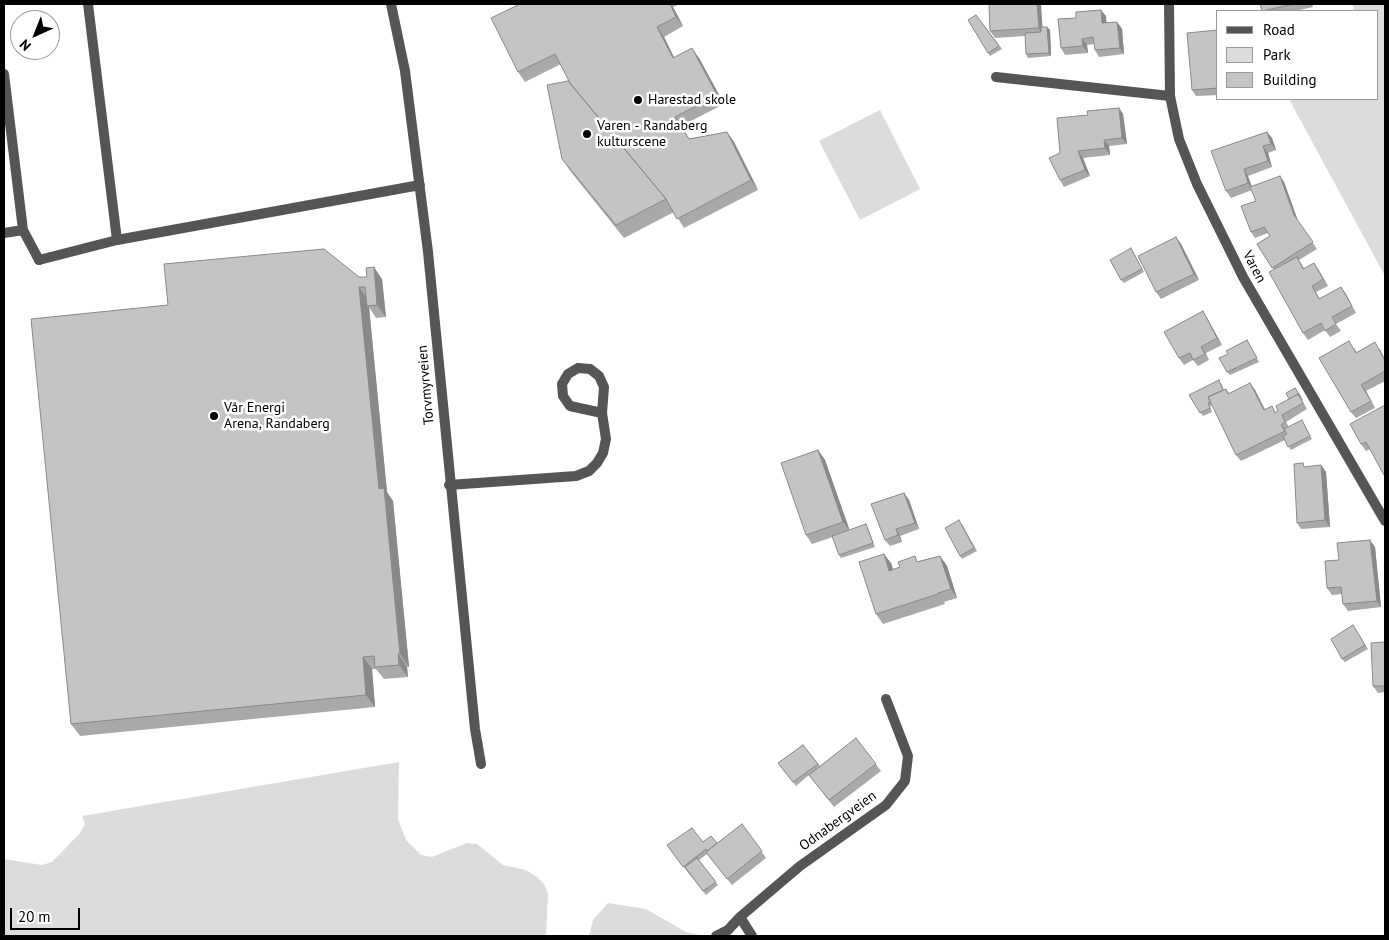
<!DOCTYPE html>
<html>
<head>
<meta charset="utf-8">
<style>
  body { margin:0 }
  #map { position:relative; width:1389px; height:940px; overflow:hidden; background:#fff; font-family:"PT Sans",sans-serif }
  canvas { display:block }
  .frame { position:absolute; inset:0; border:5px solid #000; pointer-events:none }
  .legend { position:absolute; left:1216px; top:10px; width:162px; height:90px; box-sizing:border-box; background:#fff; border:1px solid #999; margin:0; padding:6px 9px; list-style:none; font-size:15px; color:#000 }
  .legend li { display:flex; align-items:center; gap:10px; height:25px }
  .legend b { width:25px; border:1px solid #999 }
  .north { position:absolute; left:10px; top:10px; width:50px; height:50px; box-sizing:border-box; background:#fff; border:1px solid #999; border-radius:50%; rotate:224deg; font-size:14px; font-weight:700; line-height:20px; text-align:center; color:#000 }
  .north::after { content:''; display:block; margin:auto; width:18px; height:22px; background:#000; clip-path:polygon(50% 0,100% 100%,50% 72%,0 100%) }
  .scale { position:absolute; left:10px; top:908px; width:70px; height:22px; box-sizing:border-box; border:2px solid #000; border-top:0; padding-left:6px; font-size:15px; line-height:18px; white-space:nowrap; color:#000; -webkit-text-stroke:4px #fff; paint-order:stroke }
</style>
</head>
<body>
<div id="map">
<canvas width="1389" height="940"></canvas>
<div class="frame"></div>
<ul class="legend">
<li><b style="height:6px;background:#555"></b>Road</li>
<li><b style="height:14px;background:#dcdcdc"></b>Park</li>
<li><b style="height:14px;background:#c4c4c4"></b>Building</li>
</ul>
<div class="north">N</div>
<div class="scale">20 m</div>
</div>
<script>
const c = document.querySelector('canvas').getContext('2d');
c.lineJoin = 'round';
function fillPath(path, color) {
  c.fillStyle = color;
  c.fill(path, 'evenodd');
}
function toPath(rows) {
  const path = new Path2D();
  for (const r of rows) {
    path.moveTo(r[0], r[1]);
    for (let i = 2; i < r.length; i += 2) path.lineTo(r[i], r[i + 1]);
  }
  return path;
}
function stroke(path, color, width, dash) {
  c.strokeStyle = color;
  c.lineWidth = width;
  c.lineCap = dash ? 'butt' : 'round';
  c.setLineDash(dash || []);
  c.stroke(path);
}
function label(font, color, halo, rows, align = 'center') {
  c.font = font + ' "PT Sans",sans-serif';
  c.lineWidth = 5;
  c.setLineDash([]);
  c.textBaseline = 'middle';
  c.strokeStyle = halo;
  c.fillStyle = color;
  for (const [text, x, y, turn = 0] of rows) {
    c.save();
    c.translate(x, y);
    c.rotate((+turn || 0) * Math.PI / 180);
    c.textAlign = isNaN(turn) ? turn : align;
    if (halo) c.strokeText(text, 0, 0);
    c.fillText(text, 0, 0);
    c.restore();
  }
}
fillPath(toPath([
  [1353,4,1385,4,1385,276,1290,101,1292,99,1378,99,1378,11,1354,11],
  [880,110,920,189,860,220,819,141],
  [399,762,398,819,406,840,421,855,432,857,467,843,477,844,503,865,526,870,537,877,544,884,548,894,546,936,4,936,4,859,42,865,52,862,80,833,85,824,82,816],
  [608,903,646,909,686,932,704,936,589,936,593,920]
]), '#dcdcdc');
stroke(toPath([
  [88,4,117,240],
  [4,74,23,230,39,260],
  [996,77,1170,96],
  [4,233,23,230],
  [578,368,590,369,599,376,604,387,602,413,570,406,563,396,562,384,568,374,578,368],
  [449,485,576,476,589,471,597,463,603,453,606,439,602,413]
]), '#555', 10);
stroke(toPath([
  [391,4,405,71,428,252,475,729,481,764],
  [1169,4,1170,96,1179,139,1197,184,1243,277,1385,521],
  [39,260,117,240,420,185],
  [740,917,752,936],
  [716,936,728,930,740,917,800,866,886,805,905,781,908,756,886,699]
]), '#555', 10);
fillPath(toPath([
  [520,4,680,4,673,7,683,26,664,37,674,57,699,58,724,104,681,126,689,139,727,132,734,142,758,190,684,228,674,212,624,238,571,172,562,159,570,83,561,64,525,82,518,72],
  [1260,4,1312,4,1313,7,1295,11,1262,11],
  [976,15,1002,49,990,56,968,20],
  [1106,16,1106,23,1117,22,1122,29,1124,54,1099,57,1095,50,1094,44,1087,45,1088,53,1065,55,1061,48],
  [1047,27,1050,30,1051,56,1028,58,1026,54,1025,36,995,38,990,31],
  [1218,30,1218,95,1196,96,1192,90],
  [1119,108,1123,114,1127,144,1109,146,1110,155,1083,158,1090,176,1064,187,1060,180,1060,153,1088,115],
  [1267,132,1272,138,1276,150,1268,153,1272,167,1248,176,1252,187,1280,176,1284,182,1298,221,1317,249,1299,260,1304,268,1318,269,1328,286,1316,292,1320,299,1341,287,1356,313,1336,324,1341,331,1330,337,1325,330,1308,340,1303,333,1274,270,1257,244,1270,236,1268,233,1255,238,1251,232,1256,201,1252,190,1231,198,1226,191],
  [1176,237,1181,244,1199,280,1161,299,1156,292],
  [1133,252,1144,272,1124,283,1121,280],
  [359,277,382,279,386,317,376,318,369,307,387,492,393,501,409,667,407,667,408,677,384,679,376,669,372,669,375,707,80,736,71,724,168,305],
  [1207,318,1222,345,1206,353,1209,360,1198,366,1193,360,1184,365,1179,358],
  [1247,340,1259,362,1230,375,1227,372,1228,354],
  [1354,348,1357,352,1380,349,1385,359,1385,381,1366,391,1375,408,1356,418,1351,412],
  [1221,383,1224,390,1226,389,1229,393,1255,390,1265,409,1272,406,1276,413,1278,411,1289,399,1295,388,1303,400,1302,400,1307,409,1286,422,1289,427,1302,420,1312,439,1291,450,1285,440,1241,461,1236,455,1212,405,1210,406,1212,412,1203,416,1189,395],
  [1385,405,1385,477,1370,449,1366,451,1361,444],
  [818,450,825,460,849,530,868,528,875,547,841,558,839,555,833,537,812,544,806,535],
  [1321,465,1326,472,1330,527,1301,529,1297,523,1306,467],
  [904,493,909,500,919,529,900,536,902,542,890,546,885,540],
  [962,524,977,551,962,559,960,556],
  [1375,547,1381,607,1348,611,1343,604,1342,594,1332,595,1327,588,1339,560],
  [940,556,947,566,957,598,944,602,945,604,883,624,876,614,891,563,893,569,919,561],
  [1353,625,1368,649,1345,662,1342,659],
  [1385,642,1385,692,1378,693,1373,686],
  [856,738,881,771,834,807,809,775,796,786,778,763,803,745,820,766],
  [742,824,766,858,732,885,707,854,699,860,718,885,706,895,686,870,667,845,703,842,717,843]
]), '#a9a9a9');
fillPath(toPath([
  [670,4,671,4,673,7,683,26,676,17],
  [1037,4,1041,4,1043,35,1039,28],
  [1101,10,1106,16,1107,30,1102,23],
  [1117,22,1122,29,1124,54,1120,48],
  [657,27,664,37,679,68,673,58],
  [1047,27,1050,30,1051,56,1049,53],
  [1082,39,1087,45,1088,53,1083,46],
  [692,48,699,58,724,104,717,95],
  [1119,108,1123,114,1127,144,1122,138],
  [727,132,734,142,758,190,751,180],
  [1267,132,1272,138,1276,150,1271,144],
  [1104,140,1109,146,1110,155,1105,148],
  [1263,146,1268,153,1272,167,1268,161],
  [1078,151,1083,158,1090,176,1085,170],
  [1244,169,1248,176,1253,190,1248,183],
  [1280,176,1284,182,1298,221,1317,249,1294,215],
  [1176,237,1181,244,1199,280,1194,274],
  [1314,263,1318,269,1328,286,1323,279],
  [374,267,382,279,386,317,377,305],
  [359,287,368,300,367,306,369,307,387,492,393,501,409,667,400,654,379,489],
  [1341,287,1346,294,1356,313,1352,306],
  [1203,311,1207,318,1222,345,1217,338],
  [1250,383,1255,390,1268,417,1264,410],
  [1361,385,1366,391,1375,408,1371,401],
  [818,450,825,460,850,531,843,522],
  [1321,465,1326,472,1330,527,1325,520],
  [904,493,909,500,919,529,915,523],
  [896,529,900,536,902,542,898,535],
  [1370,540,1375,547,1381,607,1377,601],
  [884,554,891,563,896,580,889,571],
  [940,556,947,566,957,598,951,589],
  [398,654,407,667,408,677,399,665],
  [363,657,372,669,375,707,366,695]
]), '#898989');
const building = toPath([
  [520,4,670,4,676,17,657,27,673,58,692,48,717,95,675,117,689,139,727,132,751,180,677,219,666,199,570,83,555,54,518,72,491,18,520,4],
  [989,4,1037,4,1039,28,990,31,989,4],
  [1260,4,1294,4,1262,11,1260,4],
  [1101,10,1102,23,1117,22,1120,48,1095,50,1093,37,1082,39,1083,46,1061,48,1058,19,1076,18,1076,12,1101,10],
  [976,15,999,46,988,53,968,20,976,15],
  [1041,27,1047,27,1049,53,1026,54,1025,33,1041,32,1041,27],
  [1218,30,1218,88,1192,90,1187,33,1218,30],
  [568,81,666,199,616,225,562,159,547,85,568,81],
  [1119,108,1122,138,1104,140,1105,148,1078,151,1085,170,1060,180,1049,158,1060,153,1057,118,1088,115,1087,111,1119,108],
  [1267,132,1271,144,1263,146,1268,161,1244,169,1248,183,1226,191,1211,151,1267,132],
  [1280,176,1294,215,1313,242,1272,268,1257,244,1270,236,1264,227,1251,232,1241,206,1256,201,1250,187,1280,176],
  [1176,237,1194,274,1156,292,1138,256,1176,237],
  [1131,248,1142,269,1121,280,1110,260,1131,248],
  [324,249,359,277,367,277,366,268,374,267,377,305,367,306,365,287,359,287,379,489,384,488,400,654,398,654,399,665,375,667,374,656,363,657,366,695,71,724,31,319,168,305,164,264,324,249],
  [1297,257,1303,269,1314,263,1323,279,1312,286,1319,299,1341,287,1352,306,1332,317,1336,324,1325,331,1321,323,1303,333,1269,272,1297,257],
  [1203,311,1217,338,1201,347,1205,354,1193,360,1190,353,1179,358,1164,332,1203,311],
  [1247,340,1257,358,1227,372,1219,358,1228,354,1226,351,1247,340],
  [1349,341,1356,353,1375,342,1385,361,1385,371,1361,385,1371,401,1351,412,1319,358,1349,341],
  [1219,380,1223,390,1208,397,1210,402,1208,403,1210,408,1200,413,1189,395,1219,380],
  [1250,383,1264,410,1272,406,1275,413,1278,411,1276,406,1298,394,1303,403,1282,415,1285,422,1281,425,1285,431,1236,455,1208,397,1226,389,1228,394,1250,383],
  [1295,388,1301,397,1300,397,1298,394,1289,399,1286,393,1295,388],
  [1385,405,1385,475,1384,475,1366,442,1361,444,1350,424,1385,405],
  [1302,420,1310,436,1288,447,1283,436,1287,434,1284,429,1302,420],
  [818,450,843,522,806,535,781,463,818,450],
  [1303,463,1304,467,1321,465,1325,520,1297,523,1294,464,1303,463],
  [904,493,915,523,896,529,898,535,885,540,871,504,904,493],
  [959,520,974,548,960,556,945,528,959,520],
  [866,524,873,543,839,555,832,536,866,524],
  [1370,540,1377,601,1343,604,1341,587,1327,588,1325,561,1339,560,1337,543,1370,540],
  [884,554,889,571,900,567,898,562,915,556,917,562,940,556,951,589,938,593,938,594,876,614,859,562,884,554],
  [1353,625,1365,645,1342,659,1331,639,1353,625],
  [1385,642,1385,686,1373,686,1371,643,1385,642],
  [856,738,876,764,829,800,809,775,856,738],
  [803,745,818,764,793,782,778,763,803,745],
  [742,824,762,851,727,879,706,852,742,824],
  [692,828,703,842,711,836,717,843,707,851,706,849,683,867,667,845,692,828],
  [697,858,716,882,703,891,685,867,697,858]
]);
fillPath(building, '#c4c4c4');
stroke(building, '#898989', 1);
for (const [x, y, r, color] of [
  [638,100,5,"#000"],
  [587,134,5,"#000"],
  [214,416,5,"#000"]
]) {
  const dot = new Path2D();
  dot.arc(x, y, r, 0, 2 * Math.PI);
  c.fillStyle = color;
  c.fill(dot);
  stroke(dot, '#fff', 2);
}
label('14px', '#000', '#fff', [
  ["Harestad skole",648,100],
  ["Varen - Randaberg",597,126],
  ["kulturscene",597,142],
  ["Vår Energi",224,408],
  ["Arena, Randaberg",224,424]
], 'left');
label('14px', '#000', '#fff', [
  ["Varen",1254,267,62],
  ["Torvmyrveien",426,385,-95],
  ["Odnabergveien",838,821,-36]
]);
</script>
</body>
</html>
